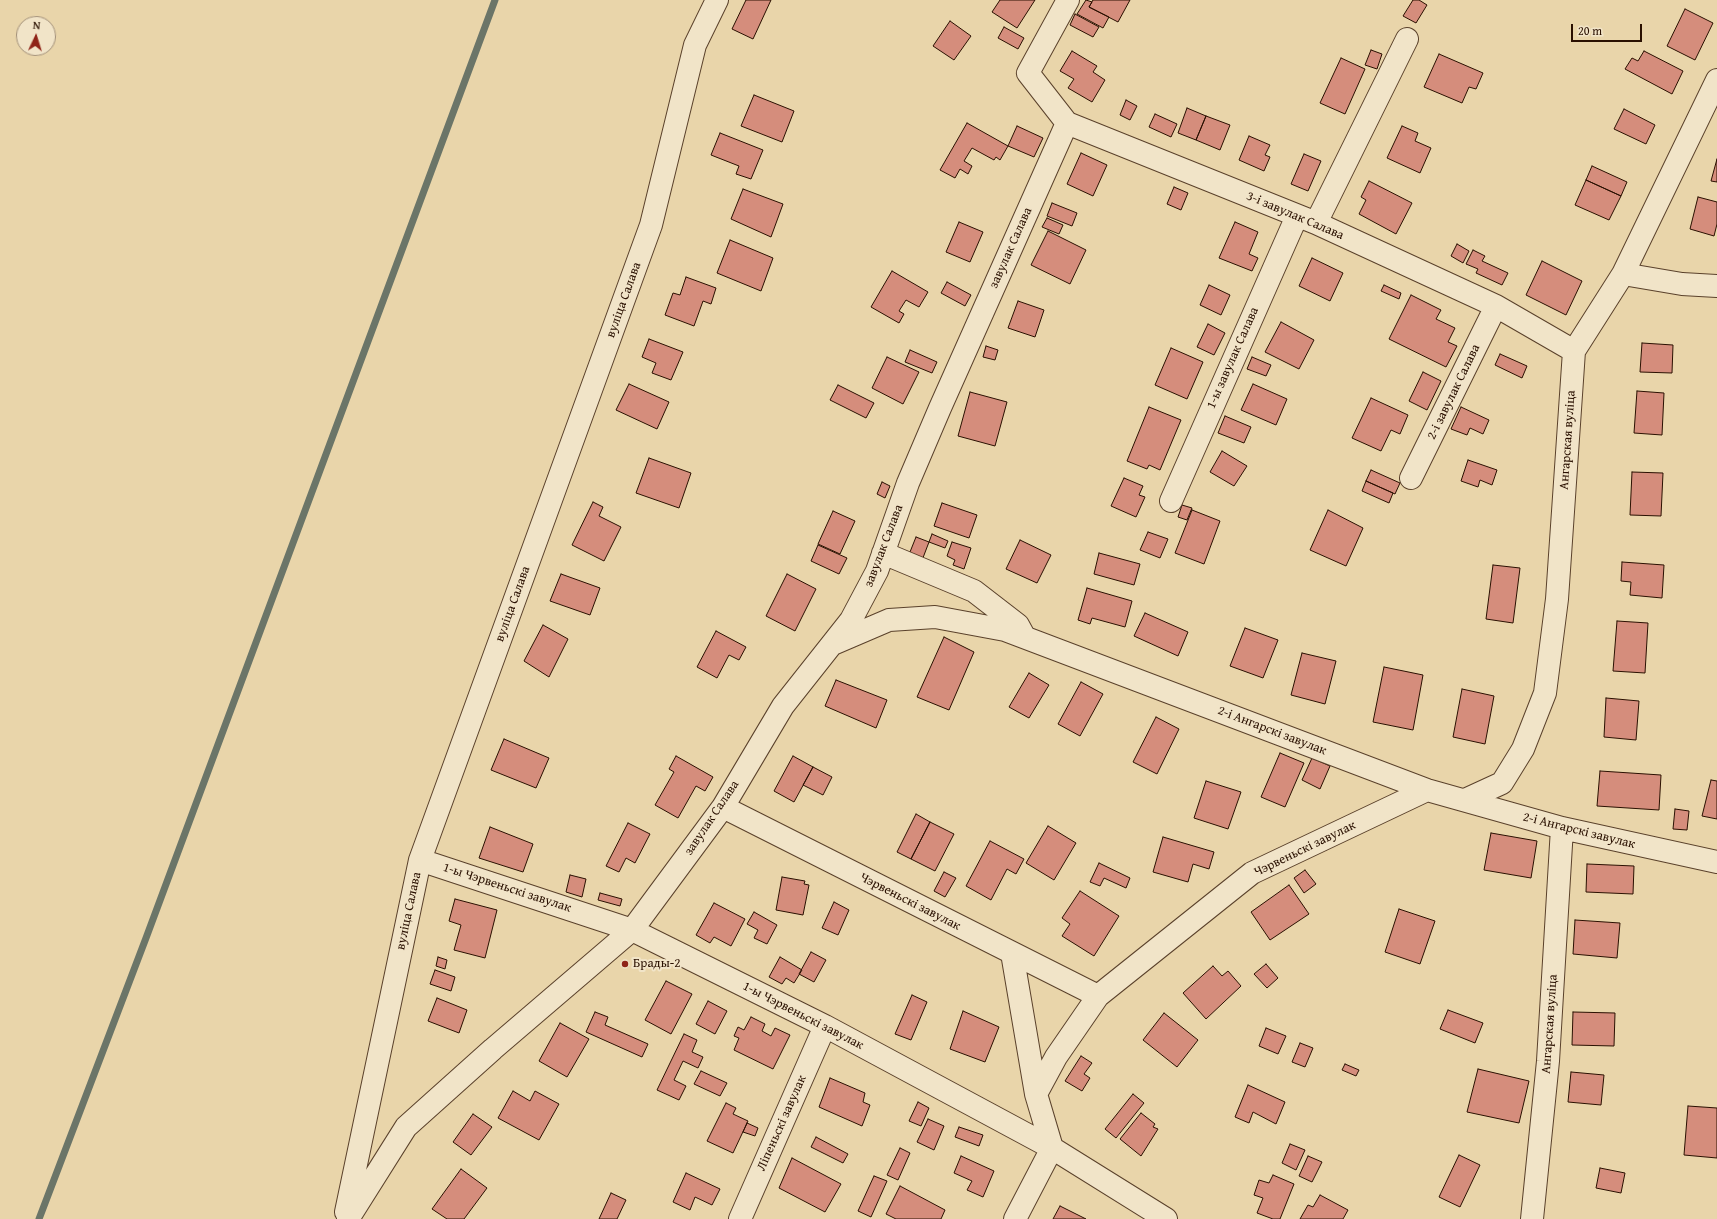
<!DOCTYPE html>
<html>
<head>
<meta charset="utf-8">
<style>
  body { margin:0 }
  #map { position:relative; width:1717px; height:1219px; overflow:hidden; background:#e9d5aa; font-family:"Gentium Book Plus",serif }
  canvas { display:block }
  .north { position:absolute; left:16px; top:16px; width:40px; height:40px; box-sizing:border-box; background:#f1e4c8; border:1px solid #a18f78; border-radius:50%; rotate:4deg; font-size:11px; font-weight:700; line-height:16px; text-align:center; color:#2a1001 }
  .north::after { content:''; display:block; margin:auto; width:14px; height:18px; background:#8f2418; clip-path:polygon(50% 0,100% 100%,50% 72%,0 100%) }
  .scale { position:absolute; left:1571px; top:24px; width:71px; height:18px; box-sizing:border-box; border:2px solid #2a1001; border-top:0; padding-left:5px; font-size:12px; line-height:14px; white-space:nowrap; color:#2a1001; -webkit-text-stroke:3px #f1e4c8; paint-order:stroke }
</style>
</head>
<body>
<div id="map">
<canvas width="1717" height="1219"></canvas>
<div class="north">N</div>
<div class="scale">20 m</div>
</div>
<script>
const c = document.querySelector('canvas').getContext('2d');
c.lineJoin = 'round';
function toPath(rows) {
  const path = new Path2D();
  for (const r of rows) {
    path.moveTo(r[0], r[1]);
    for (let i = 2; i < r.length; i += 2) path.lineTo(r[i], r[i + 1]);
  }
  return path;
}
function stroke(path, color, width, dash) {
  c.strokeStyle = color;
  c.lineWidth = width;
  c.lineCap = dash ? 'butt' : 'round';
  c.setLineDash(dash || []);
  c.stroke(path);
}
function fillPath(path, color) {
  c.fillStyle = color;
  c.fill(path, 'evenodd');
}
function label(font, color, halo, rows, align = 'center') {
  c.font = font + ' "Gentium Book Plus",serif';
  c.lineWidth = 4;
  c.setLineDash([]);
  c.textBaseline = 'middle';
  c.strokeStyle = halo;
  c.fillStyle = color;
  for (const [text, x, y, turn = 0] of rows) {
    c.save();
    c.translate(x, y);
    c.rotate((+turn || 0) * Math.PI / 180);
    c.textAlign = isNaN(turn) ? turn : align;
    if (halo) c.strokeText(text, 0, 0);
    c.fillText(text, 0, 0);
    c.restore();
  }
}
stroke(toPath([
  [39,1219,146,938,495,0]
]), '#6b7568', 7);
const building = toPath([
  [746,0,771,0,753,39,732,29,746,0],
  [1000,0,1035,0,1017,28,992,12,1000,0],
  [1086,0,1092,2,1089,7,1109,17,1103,28,1077,14,1086,0],
  [1093,0,1130,0,1118,22,1089,7,1093,0],
  [1413,0,1419,0,1427,5,1416,23,1403,16,1413,0],
  [1685,9,1713,23,1695,60,1667,46,1685,9],
  [1075,14,1099,27,1093,37,1070,25,1075,14],
  [950,21,971,36,954,60,933,46,950,21],
  [1004,27,1024,38,1018,49,998,38,1004,27],
  [1371,50,1382,54,1377,69,1365,65,1371,50],
  [1072,51,1097,66,1093,72,1105,80,1092,102,1068,88,1074,79,1060,71,1072,51],
  [1644,51,1683,71,1672,94,1625,69,1632,58,1638,61,1644,51],
  [1439,54,1483,73,1476,89,1469,87,1462,103,1424,87,1439,54],
  [1341,58,1365,69,1345,114,1320,103,1341,58],
  [754,95,794,111,782,142,741,126,754,95],
  [1126,100,1137,106,1130,120,1120,115,1126,100],
  [1187,108,1206,116,1196,140,1178,133,1187,108],
  [1624,109,1655,125,1646,144,1614,129,1624,109],
  [1155,114,1177,124,1171,137,1149,127,1155,114],
  [1206,116,1230,125,1220,150,1196,140,1206,116],
  [967,123,1008,146,1000,160,996,157,994,160,972,148,964,161,972,166,968,174,960,169,955,178,940,170,967,123],
  [1017,126,1043,138,1034,157,1008,146,1017,126],
  [1402,126,1418,133,1415,141,1431,148,1420,173,1387,158,1402,126],
  [720,133,763,150,751,179,736,174,739,166,711,155,720,133],
  [1249,136,1270,145,1265,155,1270,157,1264,171,1239,160,1249,136],
  [1081,153,1107,165,1093,196,1067,184,1081,153],
  [1304,154,1321,161,1308,191,1291,184,1304,154],
  [1717,159,1717,182,1711,181,1717,159],
  [1592,166,1627,182,1621,196,1586,180,1592,166],
  [1586,180,1621,196,1609,220,1575,205,1586,180],
  [1369,181,1412,203,1396,234,1359,214,1366,200,1361,197,1369,181],
  [1174,187,1188,193,1181,210,1167,204,1174,187],
  [743,189,783,204,771,237,731,219,743,189],
  [1698,197,1717,202,1717,224,1714,236,1690,229,1698,197],
  [1052,203,1077,213,1072,226,1047,216,1052,203],
  [1047,218,1063,225,1059,234,1042,227,1047,218],
  [959,222,983,232,970,262,946,252,959,222],
  [1235,222,1258,232,1249,254,1258,258,1252,271,1219,258,1235,222],
  [1048,231,1086,250,1070,284,1031,265,1048,231],
  [730,240,773,258,761,291,717,273,730,240],
  [1457,244,1469,251,1463,263,1451,256,1457,244],
  [1473,250,1485,256,1482,261,1508,273,1502,285,1476,273,1478,269,1466,264,1473,250],
  [1312,258,1343,273,1330,301,1299,286,1312,258],
  [1542,261,1582,281,1566,315,1526,295,1542,261],
  [892,271,928,292,919,307,906,300,899,311,904,314,899,323,871,307,892,271],
  [686,277,716,288,711,304,703,301,694,326,665,315,673,293,680,295,686,277],
  [947,282,971,295,965,306,941,293,947,282],
  [1209,285,1230,295,1221,315,1200,305,1209,285],
  [1384,285,1401,293,1399,299,1381,291,1384,285],
  [1411,295,1441,310,1436,319,1455,328,1448,342,1457,346,1446,367,1389,339,1411,295],
  [1018,301,1044,310,1035,337,1008,328,1018,301],
  [1281,322,1314,340,1299,369,1265,352,1281,322],
  [1208,324,1225,333,1214,355,1197,347,1208,324],
  [649,339,683,352,671,380,652,373,656,363,642,357,649,339],
  [1642,343,1673,345,1672,373,1640,372,1642,343],
  [986,346,998,350,995,360,983,357,986,346],
  [1171,348,1203,362,1187,399,1155,385,1171,348],
  [910,350,937,362,932,373,905,362,910,350],
  [1500,354,1527,366,1522,378,1495,365,1500,354],
  [887,357,919,372,903,404,872,388,887,357],
  [1252,357,1271,365,1266,376,1247,369,1252,357],
  [1423,372,1441,381,1427,410,1409,401,1423,372],
  [629,384,669,402,657,429,616,410,629,384],
  [1253,384,1287,399,1276,425,1241,410,1253,384],
  [838,385,874,403,866,418,830,400,838,385],
  [1637,391,1664,393,1662,435,1634,433,1637,391],
  [970,392,1007,402,995,446,958,436,970,392],
  [1371,398,1408,415,1400,434,1391,430,1381,451,1352,438,1371,398],
  [1149,407,1181,420,1160,470,1149,465,1147,469,1127,461,1149,407],
  [1461,407,1489,420,1483,434,1470,428,1467,435,1451,429,1461,407],
  [1225,416,1251,427,1244,443,1218,433,1225,416],
  [1222,451,1247,466,1234,486,1210,472,1222,451],
  [649,458,691,473,679,508,636,493,649,458],
  [1468,460,1497,470,1492,485,1480,480,1478,487,1461,481,1468,460],
  [1371,470,1400,483,1395,494,1366,481,1371,470],
  [1632,472,1663,473,1661,516,1630,515,1632,472],
  [1124,478,1143,486,1139,495,1145,497,1136,517,1111,506,1124,478],
  [1366,481,1393,493,1389,503,1362,491,1366,481],
  [882,482,890,486,885,498,877,494,882,482],
  [593,502,603,507,599,516,621,527,604,561,572,545,593,502],
  [942,503,977,515,969,538,934,526,942,503],
  [1182,505,1192,508,1187,520,1178,517,1182,505],
  [1192,510,1220,521,1204,564,1175,553,1192,510],
  [1328,510,1363,528,1346,566,1310,550,1328,510],
  [833,511,855,521,840,554,818,544,833,511],
  [1148,532,1168,539,1160,558,1140,550,1148,532],
  [932,534,948,541,945,548,929,542,932,534],
  [916,537,929,542,921,563,908,557,916,537],
  [1020,540,1051,555,1037,583,1006,569,1020,540],
  [952,542,971,548,964,569,953,565,955,560,947,556,952,542],
  [818,545,847,558,839,574,811,561,818,545],
  [1099,553,1140,564,1134,585,1094,574,1099,553],
  [1622,562,1664,565,1662,598,1630,595,1631,582,1621,581,1622,562],
  [1493,565,1520,568,1513,623,1486,619,1493,565],
  [561,574,600,588,590,615,550,601,561,574],
  [787,574,816,589,795,631,766,616,787,574],
  [1087,588,1132,601,1125,627,1092,618,1090,624,1078,620,1087,588],
  [1145,613,1188,632,1178,656,1134,636,1145,613],
  [1617,621,1648,623,1645,673,1613,671,1617,621],
  [543,625,568,639,549,677,524,661,543,625],
  [1245,628,1278,640,1263,678,1230,666,1245,628],
  [716,631,746,647,739,660,729,655,717,678,697,667,716,631],
  [944,637,974,652,949,710,917,697,944,637],
  [1302,653,1336,661,1325,704,1291,695,1302,653],
  [1384,667,1423,675,1413,730,1373,722,1384,667],
  [1029,673,1049,685,1029,718,1009,707,1029,673],
  [836,680,887,700,876,728,825,706,836,680],
  [1081,682,1103,694,1080,736,1058,724,1081,682],
  [1462,689,1494,696,1485,744,1453,737,1462,689],
  [1606,698,1639,701,1636,740,1604,737,1606,698],
  [1156,717,1179,729,1157,774,1133,762,1156,717],
  [504,739,549,758,536,788,491,770,504,739],
  [1280,753,1304,763,1285,807,1261,797,1280,753],
  [676,756,713,777,705,791,696,786,678,818,655,805,674,772,669,769,676,756],
  [793,756,813,767,794,802,774,791,793,756],
  [1312,758,1330,766,1320,789,1302,780,1312,758],
  [813,767,832,777,823,795,803,785,813,767],
  [1600,771,1661,775,1659,810,1597,806,1600,771],
  [1711,780,1717,781,1717,819,1702,816,1711,780],
  [1206,781,1241,792,1228,829,1194,818,1206,781],
  [1675,809,1689,811,1687,830,1673,829,1675,809],
  [916,814,930,822,911,859,897,852,916,814],
  [930,822,954,834,935,871,911,859,930,822],
  [628,823,650,834,635,863,626,858,619,872,606,866,628,823],
  [1048,826,1076,843,1054,880,1026,863,1048,826],
  [490,827,533,844,523,872,479,858,490,827],
  [1491,833,1537,841,1531,878,1484,870,1491,833],
  [1163,837,1214,852,1209,869,1193,864,1188,882,1153,872,1163,837],
  [990,841,1024,859,1016,874,1007,869,991,900,966,886,990,841],
  [1099,863,1130,878,1126,888,1104,878,1100,886,1090,882,1099,863],
  [1587,864,1634,866,1633,894,1586,892,1587,864],
  [1305,870,1316,884,1304,893,1294,878,1305,870],
  [944,872,956,878,945,897,934,891,944,872],
  [570,875,586,879,582,897,566,892,570,875],
  [782,877,805,881,804,884,809,885,803,915,776,910,782,877],
  [1289,885,1309,914,1270,940,1251,912,1289,885],
  [1080,891,1119,916,1094,956,1062,936,1070,924,1062,918,1080,891],
  [600,893,622,899,620,906,598,900,600,893],
  [455,899,497,910,485,958,454,950,461,925,449,921,455,899],
  [834,902,849,910,838,935,822,928,834,902],
  [714,903,745,919,731,946,714,937,710,943,696,935,714,903],
  [1399,909,1435,921,1420,964,1385,952,1399,909],
  [754,912,777,925,767,944,754,938,758,930,747,924,754,912],
  [1575,920,1620,923,1617,958,1573,954,1575,920],
  [811,952,826,960,814,982,799,974,811,952],
  [438,957,447,960,445,969,436,966,438,957],
  [780,957,802,970,794,983,786,978,782,984,769,977,780,957],
  [1266,964,1278,978,1267,988,1254,974,1266,964],
  [1213,966,1222,976,1228,971,1241,986,1206,1019,1183,993,1213,966],
  [435,970,455,977,451,991,430,984,435,970],
  [666,981,692,994,671,1034,645,1020,666,981],
  [912,995,927,1002,911,1040,895,1034,912,995],
  [437,998,467,1010,459,1033,428,1021,437,998],
  [708,1001,727,1011,715,1034,696,1024,708,1001],
  [1448,1010,1483,1023,1475,1043,1440,1029,1448,1010],
  [963,1011,999,1027,985,1062,950,1049,963,1011],
  [595,1012,608,1017,605,1025,648,1044,642,1057,586,1032,595,1012],
  [1573,1012,1615,1013,1614,1046,1572,1045,1573,1012],
  [1164,1013,1198,1040,1177,1067,1143,1040,1164,1013],
  [751,1017,765,1024,762,1031,771,1036,775,1028,790,1035,773,1069,734,1050,739,1038,734,1036,738,1027,744,1030,751,1017],
  [560,1023,589,1039,567,1077,539,1061,560,1023],
  [1266,1028,1286,1036,1278,1054,1259,1046,1266,1028],
  [684,1034,697,1040,692,1052,703,1057,698,1068,683,1061,674,1080,686,1086,679,1100,657,1090,684,1034],
  [1300,1043,1313,1048,1305,1067,1292,1062,1300,1043],
  [1081,1056,1092,1063,1084,1074,1090,1078,1082,1091,1065,1081,1081,1056],
  [1345,1064,1359,1070,1356,1076,1342,1070,1345,1064],
  [1478,1069,1529,1081,1519,1123,1467,1112,1478,1069],
  [701,1071,727,1083,720,1096,694,1084,701,1071],
  [1571,1072,1604,1075,1601,1105,1568,1102,1571,1072],
  [830,1078,865,1093,863,1102,870,1105,862,1126,819,1107,830,1078],
  [1248,1085,1285,1102,1276,1124,1253,1112,1249,1123,1235,1117,1248,1085],
  [513,1091,530,1101,535,1091,559,1104,539,1140,498,1118,513,1091],
  [1133,1094,1144,1103,1116,1138,1105,1129,1133,1094],
  [918,1102,929,1108,921,1126,909,1121,918,1102],
  [726,1103,736,1108,733,1114,748,1121,733,1153,707,1141,726,1103],
  [1688,1106,1717,1108,1717,1158,1684,1155,1688,1106],
  [1141,1113,1155,1124,1153,1127,1158,1129,1141,1156,1120,1139,1141,1113],
  [473,1114,492,1127,471,1155,453,1142,473,1114],
  [928,1119,944,1126,934,1150,917,1142,928,1119],
  [747,1123,758,1128,755,1136,743,1132,747,1123],
  [959,1127,983,1135,979,1146,955,1137,959,1127],
  [816,1137,848,1154,843,1163,811,1147,816,1137],
  [1290,1144,1305,1150,1296,1170,1282,1163,1290,1144],
  [900,1148,910,1153,898,1180,887,1175,900,1148],
  [1459,1155,1480,1165,1460,1207,1439,1197,1459,1155],
  [961,1156,994,1171,983,1197,967,1190,972,1181,954,1173,961,1156],
  [1308,1156,1322,1162,1312,1182,1299,1176,1308,1156],
  [792,1158,841,1184,825,1212,779,1188,792,1158],
  [1600,1168,1625,1173,1621,1193,1596,1188,1600,1168],
  [461,1169,487,1188,464,1219,447,1219,432,1209,461,1169],
  [686,1173,720,1189,712,1205,695,1197,690,1210,673,1202,686,1173],
  [1273,1175,1294,1184,1280,1219,1273,1219,1257,1213,1263,1198,1254,1195,1259,1180,1269,1183,1273,1175],
  [874,1176,887,1181,871,1217,858,1211,874,1176],
  [900,1186,945,1210,941,1219,896,1219,886,1214,900,1186],
  [611,1193,626,1200,617,1219,599,1219,611,1193],
  [1320,1195,1348,1210,1343,1219,1300,1219,1308,1205,1313,1207,1320,1195],
  [1060,1206,1086,1219,1053,1219,1060,1206]
]);
fillPath(building, '#d58d7c');
stroke(building, '#2a1001', 1);
const minor = toPath([
  [1068,0,1028,73,1067,123,1316,223,1496,306,1574,351],
  [1316,223,1407,39],
  [1623,274,1682,284,1717,286],
  [1411,478,1496,306],
  [1171,501,1297,216],
  [883,553,974,591,1018,625,1024,636],
  [833,644,889,620,935,617,1005,630,1427,790,1562,828,1717,862],
  [1465,800,1502,783,1523,749,1545,693,1557,599,1574,351,1623,274,1717,80],
  [723,807,1098,996],
  [420,860,632,930,825,1026,1052,1148,1166,1219],
  [1012,953,1036,1094],
  [346,1212,420,860,651,225,695,45,717,0],
  [348,1219,406,1127,493,1049,632,930,723,807,783,706,851,620,877,571,908,483,940,408,1067,123],
  [740,1219,825,1026],
  [1015,1219,1052,1148,1036,1094,1056,1057,1098,996,1252,873,1427,790],
  [1532,1219,1548,1061,1562,828]
]);
stroke(minor, '#5a412b', 24);
stroke(minor, '#f1e4c8', 22);
for (const [x, y, r, color] of [
  [625,964,4,"#8f2418"]
]) {
  const dot = new Path2D();
  dot.arc(x, y, r, 0, 2 * Math.PI);
  c.fillStyle = color;
  c.fill(dot);
  stroke(dot, '#f1e4c8', 1.5);
}
label('13px', '#2a1001', '#f1e4c8', [
  ["3-і завулак Салава",1295,216,23],
  ["завулак Салава",1011,248,-66],
  ["вуліца Салава",624,300,-70],
  ["1-ы завулак Салава",1233,358,-66],
  ["2-і завулак Салава",1454,392,-64],
  ["Ангарская вуліца",1568,440,-86],
  ["завулак Салава",884,546,-69],
  ["вуліца Салава",513,604,-70],
  ["2-і Ангарскі завулак",1272,731,21],
  ["завулак Салава",712,818,-56],
  ["2-і Ангарскі завулак",1579,831,14],
  ["Чэрвеньскі завулак",1305,849,-26],
  ["1-ы Чэрвеньскі завулак",507,888,18],
  ["Чэрвеньскі завулак",910,902,27],
  ["вуліца Салава",409,911,-78],
  ["1-ы Чэрвеньскі завулак",803,1016,27],
  ["Ангарская вуліца",1550,1024,-86],
  ["Ліпеньскі завулак",782,1123,-66]
]);
label('13px', '#2a1001', '#f1e4c8', [
  ["Брады-2",633,964]
], 'left');
</script>
</body>
</html>
